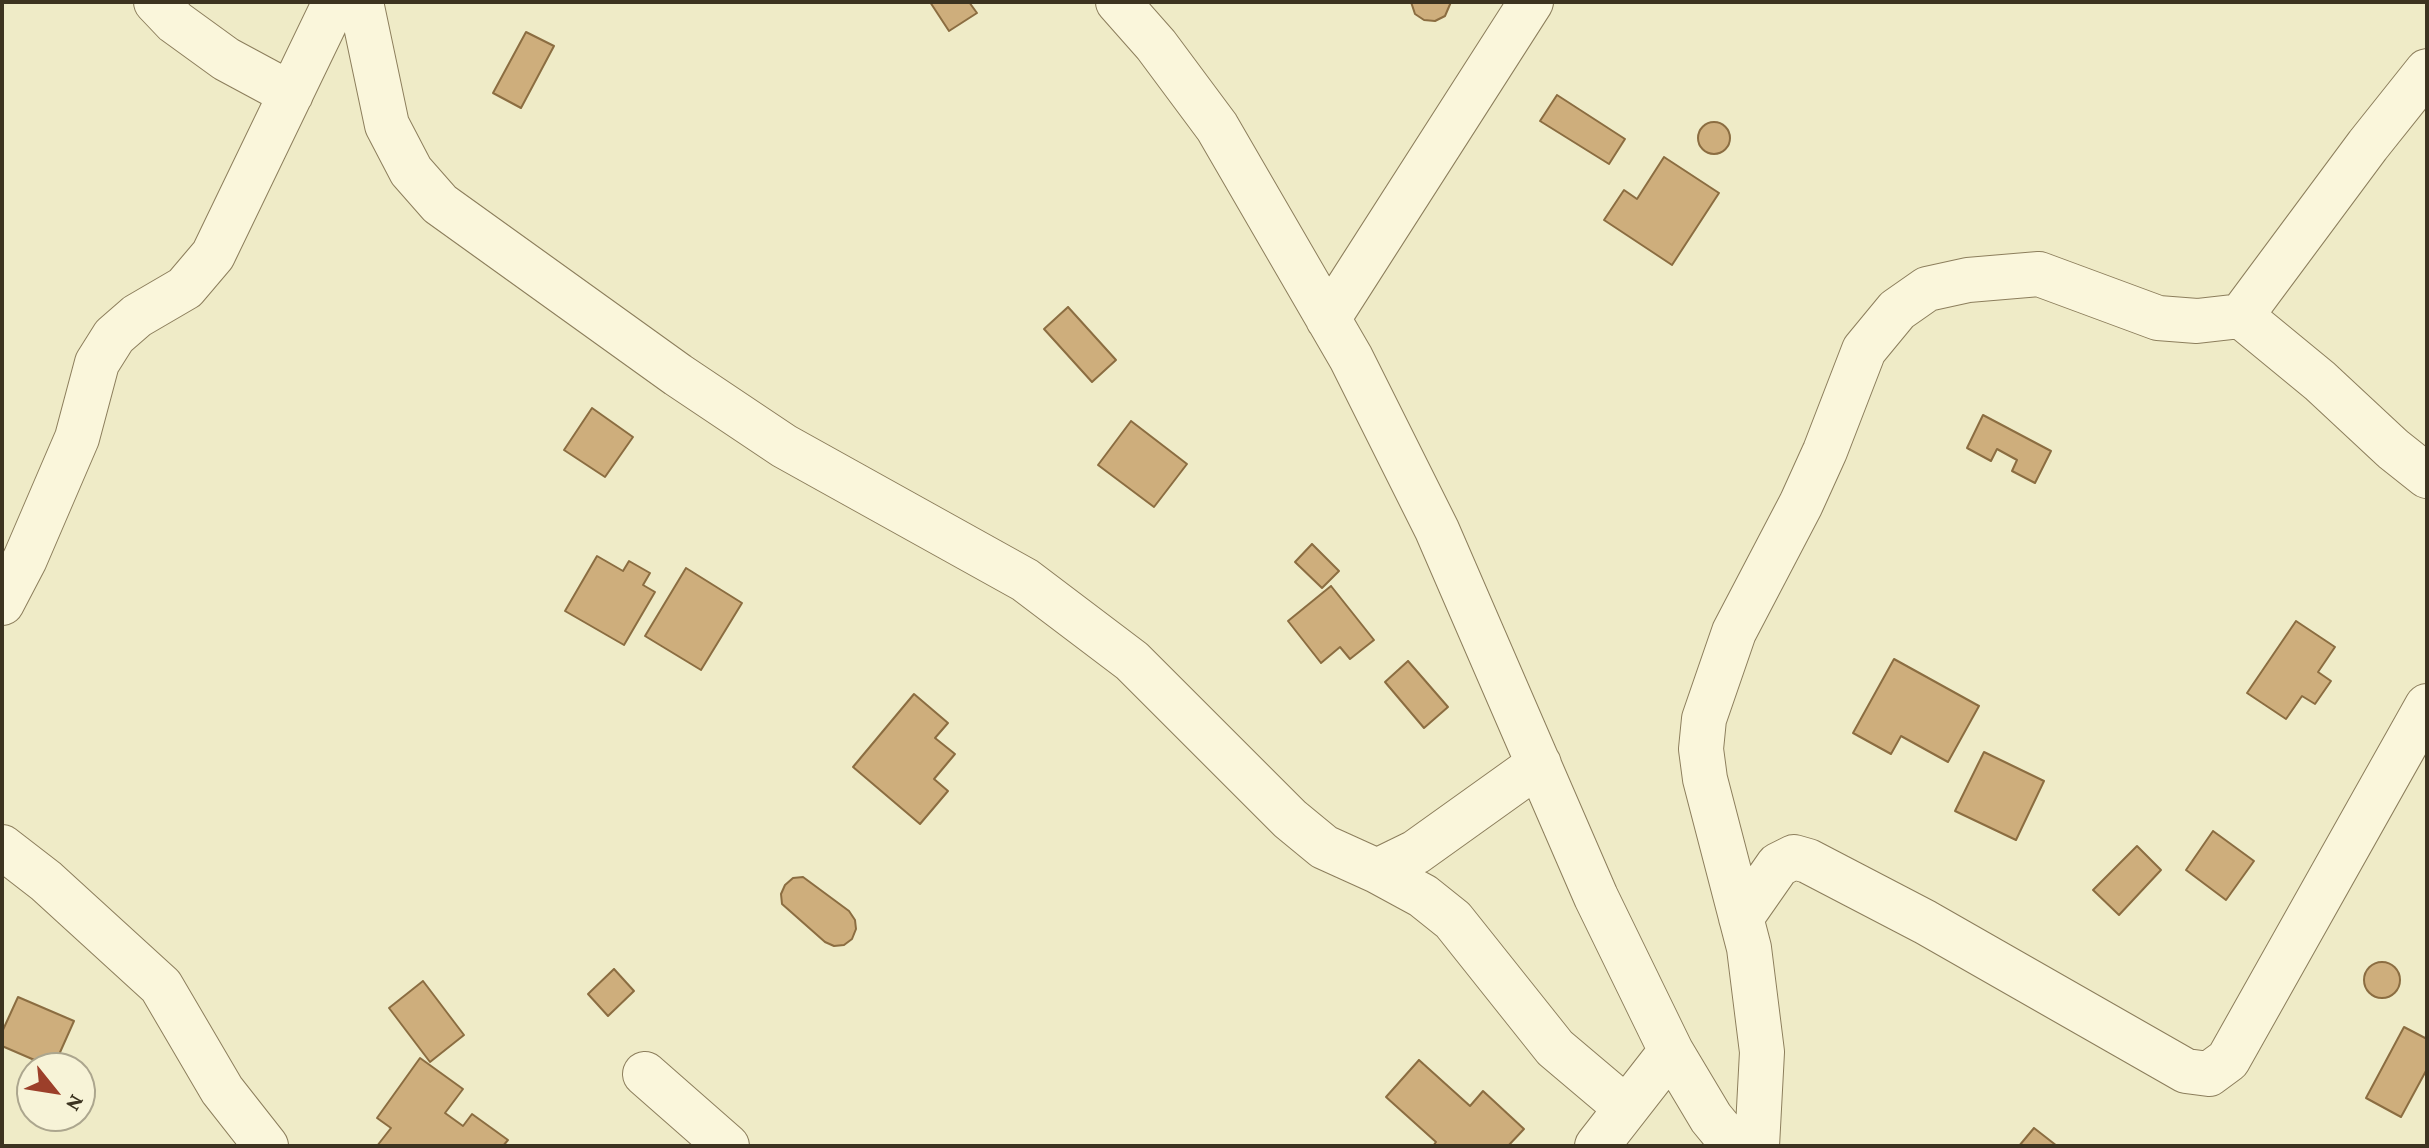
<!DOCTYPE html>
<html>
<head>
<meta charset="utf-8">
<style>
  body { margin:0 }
  #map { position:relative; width:2429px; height:1148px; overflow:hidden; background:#efebc7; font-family:"Crimson Pro",serif }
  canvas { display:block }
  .frame { position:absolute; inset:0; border:4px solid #3c3320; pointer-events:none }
  .north { position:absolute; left:16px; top:1052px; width:80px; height:80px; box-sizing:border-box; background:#f7f3d7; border:2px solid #aca68e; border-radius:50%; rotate:120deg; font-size:22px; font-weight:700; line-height:32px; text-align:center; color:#3c3320 }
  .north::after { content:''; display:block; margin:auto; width:28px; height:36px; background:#9c3f2a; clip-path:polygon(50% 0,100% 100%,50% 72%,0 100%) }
</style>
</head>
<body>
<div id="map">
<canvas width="2429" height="1148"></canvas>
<div class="frame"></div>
<div class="north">N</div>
</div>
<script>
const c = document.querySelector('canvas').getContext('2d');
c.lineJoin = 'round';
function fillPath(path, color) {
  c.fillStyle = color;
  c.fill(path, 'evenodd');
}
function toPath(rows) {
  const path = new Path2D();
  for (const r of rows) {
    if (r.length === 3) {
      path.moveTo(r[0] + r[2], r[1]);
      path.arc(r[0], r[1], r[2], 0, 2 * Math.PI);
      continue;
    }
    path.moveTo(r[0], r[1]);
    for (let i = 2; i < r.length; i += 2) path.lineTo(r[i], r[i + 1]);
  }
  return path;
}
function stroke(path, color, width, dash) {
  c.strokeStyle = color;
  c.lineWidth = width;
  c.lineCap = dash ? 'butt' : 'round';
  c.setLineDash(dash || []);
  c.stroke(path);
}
const building = toPath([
  [930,2,969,2,977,13,949,31,930,2],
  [1411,2,1451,2,1445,16,1435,21,1424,20,1415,14,1411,2],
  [526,32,554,46,521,108,493,93,526,32],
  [1557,95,1625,139,1609,164,1540,121,1557,95],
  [1714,138,16],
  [1664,157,1719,193,1672,265,1604,220,1624,190,1637,199,1664,157],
  [1068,307,1116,360,1092,382,1044,329,1068,307],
  [592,408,633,437,605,477,564,450,592,408],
  [1983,415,2051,451,2035,483,2012,471,2017,460,1997,449,1991,461,1967,448,1983,415],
  [1131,421,1187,464,1154,507,1098,465,1131,421],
  [1312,544,1339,571,1322,588,1295,562,1312,544],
  [597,556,623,571,629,561,650,573,643,585,655,592,624,645,565,611,597,556],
  [686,568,742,603,701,670,645,636,686,568],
  [1331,586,1374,640,1350,659,1340,647,1321,663,1288,621,1331,586],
  [2296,621,2335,647,2318,672,2331,681,2315,704,2302,696,2286,719,2247,693,2296,621],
  [1894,659,1979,706,1948,762,1901,736,1891,754,1853,733,1894,659],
  [1408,661,1448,707,1424,728,1385,682,1408,661],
  [914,694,948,723,935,738,955,754,934,779,948,791,920,824,853,767,914,694],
  [1984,752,2044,781,2016,840,1955,811,1984,752],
  [2213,831,2254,861,2226,900,2186,870,2213,831],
  [2137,846,2161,870,2119,915,2093,890,2137,846],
  [803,877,849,911,855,920,856,929,852,939,844,945,834,946,825,942,782,904,781,894,785,885,793,878,803,877],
  [2382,980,18],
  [614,969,634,991,608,1016,588,994,614,969],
  [423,981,464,1035,430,1062,389,1008,423,981],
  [18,997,74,1021,53,1068,2,1046,2,1032,18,997],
  [2404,1027,2427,1039,2427,1069,2401,1117,2366,1098,2404,1027],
  [420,1058,463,1089,445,1113,463,1126,472,1114,508,1140,503,1146,377,1146,391,1128,377,1118,420,1058],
  [1419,1060,1470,1106,1483,1091,1524,1129,1508,1146,1433,1146,1436,1142,1386,1097,1419,1060],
  [2034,1128,2057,1146,2019,1146,2034,1128]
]);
fillPath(building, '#ceae7c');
stroke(building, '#8b6d41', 2);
const minor = toPath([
  [156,2,175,22,226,59,291,94],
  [361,2,387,125,411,171,440,204,678,375,784,446,1025,580,1132,661,1290,819,1324,847,1377,871,1423,896,1453,920,1555,1048,1626,1108],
  [1118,2,1156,45,1217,127,1351,358,1437,530,1596,897,1671,1051,1711,1118,1734,1146],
  [2241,316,2368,145,2427,71],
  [1328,319,1531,2],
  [2,603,25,559,77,438,97,363,114,336,137,316,185,288,213,255,335,2],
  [2,847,46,881,161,986,222,1090,266,1146],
  [1377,871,1416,852,1539,764],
  [1741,918,1778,865,1794,857,1808,861,1925,922,2186,1071,2209,1074,2228,1060,2427,706],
  [645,1074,727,1146],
  [1597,1146,1671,1051],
  [1757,1146,1762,1052,1749,948,1705,779,1701,749,1704,719,1734,632,1801,504,1825,451,1864,350,1897,310,1927,289,1968,280,2039,274,2158,318,2197,321,2241,316,2320,381,2393,449,2427,476]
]);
stroke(minor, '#8c7e5c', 46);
stroke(minor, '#faf6db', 44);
</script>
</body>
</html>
